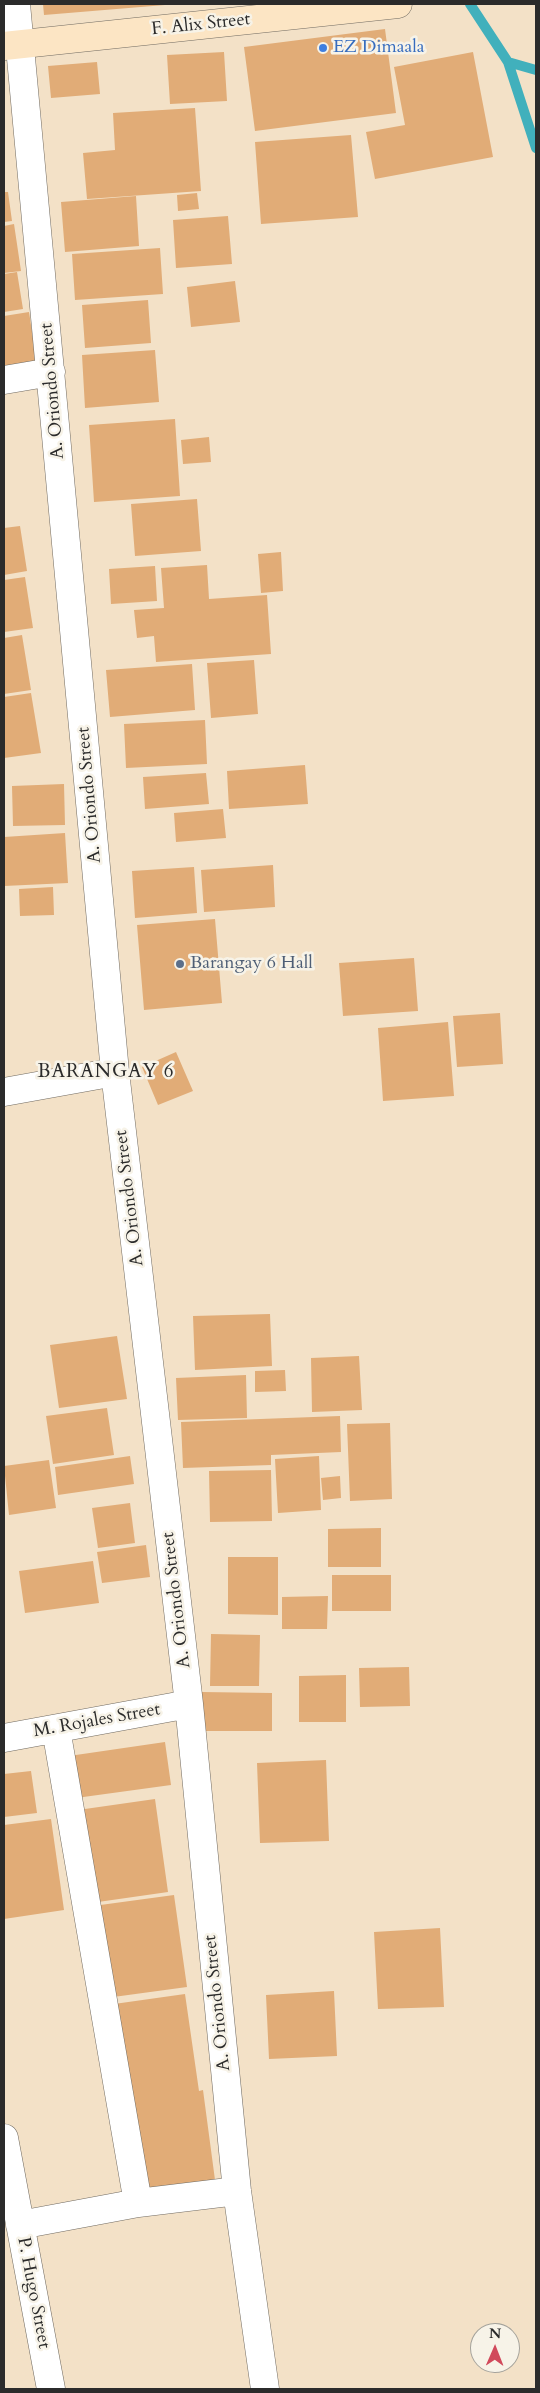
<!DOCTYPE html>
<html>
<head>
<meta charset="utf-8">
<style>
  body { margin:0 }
  #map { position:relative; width:540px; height:2393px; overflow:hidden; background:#f3e1c7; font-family:Cardo,serif }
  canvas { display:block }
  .frame { position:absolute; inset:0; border:5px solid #2b2b2b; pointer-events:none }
  .north { position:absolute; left:470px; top:2323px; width:50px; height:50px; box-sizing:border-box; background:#f7f3e8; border:1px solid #a5a39c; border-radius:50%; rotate:1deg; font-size:14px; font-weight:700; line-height:20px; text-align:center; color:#2b2b2b }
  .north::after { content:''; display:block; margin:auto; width:18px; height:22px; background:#d1495b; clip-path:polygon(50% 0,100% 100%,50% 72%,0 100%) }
</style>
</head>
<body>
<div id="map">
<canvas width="540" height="2393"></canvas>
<div class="frame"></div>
<div class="north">N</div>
</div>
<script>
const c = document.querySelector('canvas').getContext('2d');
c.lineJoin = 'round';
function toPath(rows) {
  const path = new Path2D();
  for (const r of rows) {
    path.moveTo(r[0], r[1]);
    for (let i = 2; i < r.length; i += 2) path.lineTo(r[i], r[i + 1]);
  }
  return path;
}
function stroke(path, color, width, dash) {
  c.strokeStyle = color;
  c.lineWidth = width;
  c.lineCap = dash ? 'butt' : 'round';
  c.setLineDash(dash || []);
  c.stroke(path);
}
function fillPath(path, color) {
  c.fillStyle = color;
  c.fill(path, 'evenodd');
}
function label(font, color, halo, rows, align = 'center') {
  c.font = font + ' Cardo,serif';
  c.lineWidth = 5;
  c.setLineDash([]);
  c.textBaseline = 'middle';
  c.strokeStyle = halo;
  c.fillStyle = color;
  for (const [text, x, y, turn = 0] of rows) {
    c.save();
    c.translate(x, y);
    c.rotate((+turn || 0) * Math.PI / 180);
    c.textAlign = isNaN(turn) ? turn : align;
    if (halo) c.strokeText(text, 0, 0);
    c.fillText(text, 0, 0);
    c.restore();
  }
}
stroke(toPath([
  [470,4,508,62,536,148],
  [508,62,536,70]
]), '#41b0bc', 10);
fillPath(toPath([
  [43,4,165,4,165,5,44,15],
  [385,29,396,113,255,131,244,47],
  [224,52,227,101,170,104,167,55],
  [473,52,493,157,375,179,366,132,405,125,394,67],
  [97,62,100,94,51,98,48,66],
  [195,108,201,191,87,199,83,153,115,150,113,113],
  [351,135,358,217,261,224,255,142],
  [4,192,8,192,12,221,4,222],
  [197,193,199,209,178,211,177,195],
  [136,196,139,246,65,252,61,202],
  [228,216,232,264,176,268,173,220],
  [14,224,21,271,4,273,4,226],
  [160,248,163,294,75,300,72,254],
  [17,272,23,309,4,312,4,274],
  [235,281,240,322,191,327,187,287],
  [148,300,151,343,85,348,82,305],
  [29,312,38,371,4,376,4,316],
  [155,350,159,402,85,408,82,355],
  [175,419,180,496,94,502,89,425],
  [209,437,211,462,183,464,181,440],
  [197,499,201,551,135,556,131,504],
  [20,526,27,571,4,575,4,528],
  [281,552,283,591,261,593,258,554],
  [207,565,209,599,267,595,271,654,156,662,154,636,137,638,134,610,164,608,161,568],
  [155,566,157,601,111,604,109,569],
  [25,577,33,628,4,632,4,580],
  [22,635,31,690,4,694,4,638],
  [254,660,258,714,211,718,207,663],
  [192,664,195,710,110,717,106,670],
  [31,693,41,753,4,758,4,697],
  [205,720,207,764,126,768,124,724],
  [305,765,308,804,229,809,227,771],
  [206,773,209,804,145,809,143,777],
  [64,784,65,825,13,826,12,786],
  [223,809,226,838,176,842,174,813],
  [65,833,68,883,4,886,4,837],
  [273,865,275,907,204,912,201,870],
  [194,867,197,913,135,918,132,871],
  [53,887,54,915,20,916,19,889],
  [215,919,222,1003,144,1010,137,925],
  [414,958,418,1011,343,1016,339,963],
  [500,1013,503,1064,457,1067,453,1016],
  [448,1022,454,1096,383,1101,378,1028],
  [176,1052,193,1091,158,1105,142,1067],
  [270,1314,272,1366,195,1370,193,1316],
  [117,1336,127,1399,59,1408,50,1345],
  [359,1356,362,1410,312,1412,311,1358],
  [285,1370,286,1391,255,1392,255,1371],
  [246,1375,247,1418,178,1420,176,1378],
  [107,1408,114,1455,53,1464,46,1416],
  [340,1416,341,1452,271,1455,271,1465,183,1468,181,1422],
  [390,1423,392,1499,350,1501,347,1424],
  [130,1456,134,1484,58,1495,55,1467],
  [319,1456,321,1510,278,1513,275,1459],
  [49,1460,56,1508,9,1515,4,1466],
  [271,1470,272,1521,210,1522,209,1471],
  [340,1476,341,1498,323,1500,321,1478],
  [130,1503,135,1543,98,1548,92,1508],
  [381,1528,381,1567,328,1567,328,1529],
  [146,1545,150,1577,102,1583,97,1552],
  [228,1557,278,1557,278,1615,228,1614],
  [93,1561,99,1603,25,1613,19,1571],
  [332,1575,391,1575,391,1611,332,1611],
  [328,1596,327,1629,282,1629,282,1597],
  [211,1634,260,1635,259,1686,210,1686],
  [409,1667,410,1706,360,1707,359,1668],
  [346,1675,346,1722,299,1722,299,1676],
  [202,1692,272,1693,272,1731,201,1731],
  [165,1742,171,1785,76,1798,69,1756],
  [326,1760,329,1841,260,1843,257,1763],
  [31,1771,37,1813,4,1817,4,1774],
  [155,1799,168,1892,91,1903,78,1810],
  [51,1819,64,1910,4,1919,4,1825],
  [174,1895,187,1987,106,1998,93,1906],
  [440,1928,444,2007,378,2009,374,1932],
  [334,1991,337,2056,269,2059,266,1995],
  [185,1994,199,2091,203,2090,215,2180,146,2190,107,2005]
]), '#e1ac77');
const street = toPath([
  [16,4,115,1072,189,1704,237,2191,265,2389],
  [4,380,51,372],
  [4,1092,115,1072],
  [56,1729,138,2203],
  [4,1738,189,1704],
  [4,2138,51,2389],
  [20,2225,138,2203,237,2191]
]);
const secondary = toPath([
  [4,46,398,4]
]);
stroke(street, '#716b62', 29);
stroke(secondary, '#716b62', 29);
stroke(street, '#fff', 28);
stroke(secondary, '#fce5c4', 28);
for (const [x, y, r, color] of [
  [323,48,5,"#3f7fe0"],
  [180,964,5,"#5c6f8a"]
]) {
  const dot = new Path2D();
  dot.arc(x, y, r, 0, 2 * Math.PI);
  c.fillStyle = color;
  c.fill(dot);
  stroke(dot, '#f7f3e8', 2);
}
label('18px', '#2b2b2b', '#f7f3e8', [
  ["F. Alix Street",201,25,-6],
  ["A. Oriondo Street",53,391,-95],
  ["A. Oriondo Street",90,795,-95],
  ["A. Oriondo Street",130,1198,-97],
  ["A. Oriondo Street",177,1600,-97],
  ["M. Rojales Street",97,1721,-10],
  ["A. Oriondo Street",218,2003,-96],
  ["P. Hugo Street",33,2293,79]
]);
label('18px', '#366cbe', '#f7f3e8', [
  ["EZ Dimaala",333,48]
], 'left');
label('18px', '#4e5e75', '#f7f3e8', [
  ["Barangay 6 Hall",190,964]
], 'left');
c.letterSpacing = '1px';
label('19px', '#2b2b2b', '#f7f3e8', [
  ["BARANGAY 6",106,1073]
]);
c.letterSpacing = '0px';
</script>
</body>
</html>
